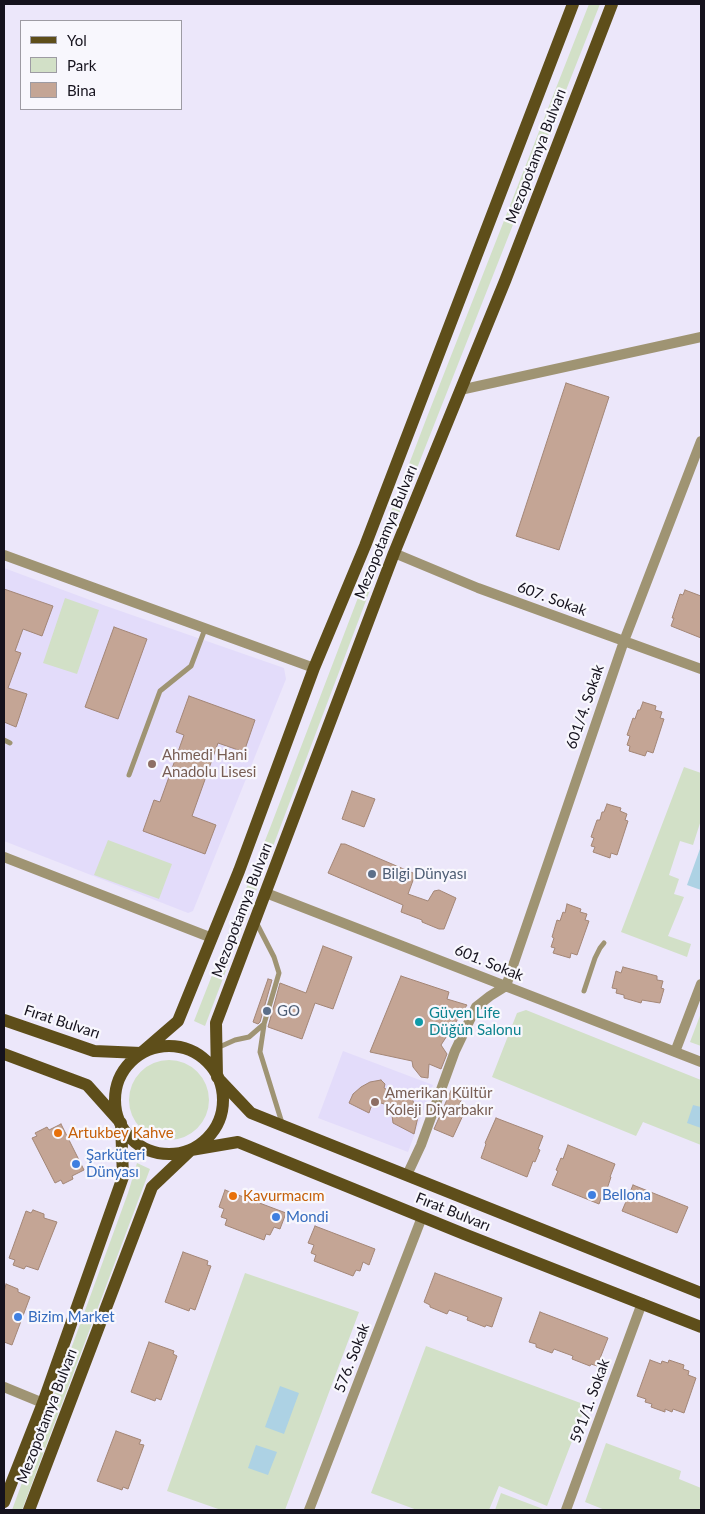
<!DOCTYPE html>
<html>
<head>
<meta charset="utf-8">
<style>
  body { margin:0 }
  #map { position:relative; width:705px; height:1514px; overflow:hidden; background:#ece7fa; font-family:Lato,sans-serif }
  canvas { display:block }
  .frame { position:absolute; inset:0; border:5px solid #15121d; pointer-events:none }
  .legend { position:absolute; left:20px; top:20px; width:162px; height:90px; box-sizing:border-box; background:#f8f7fd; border:1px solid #9d9ba3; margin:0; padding:6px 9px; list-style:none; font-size:15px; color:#15121d }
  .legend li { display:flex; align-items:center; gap:10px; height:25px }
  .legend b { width:25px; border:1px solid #9d9ba3 }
</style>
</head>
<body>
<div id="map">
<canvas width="705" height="1514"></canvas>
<div class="frame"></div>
<ul class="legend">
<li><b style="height:6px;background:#5e4e1a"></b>Yol</li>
<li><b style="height:14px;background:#d2e0c7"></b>Park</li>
<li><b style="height:14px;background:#c4a595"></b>Bina</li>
</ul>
</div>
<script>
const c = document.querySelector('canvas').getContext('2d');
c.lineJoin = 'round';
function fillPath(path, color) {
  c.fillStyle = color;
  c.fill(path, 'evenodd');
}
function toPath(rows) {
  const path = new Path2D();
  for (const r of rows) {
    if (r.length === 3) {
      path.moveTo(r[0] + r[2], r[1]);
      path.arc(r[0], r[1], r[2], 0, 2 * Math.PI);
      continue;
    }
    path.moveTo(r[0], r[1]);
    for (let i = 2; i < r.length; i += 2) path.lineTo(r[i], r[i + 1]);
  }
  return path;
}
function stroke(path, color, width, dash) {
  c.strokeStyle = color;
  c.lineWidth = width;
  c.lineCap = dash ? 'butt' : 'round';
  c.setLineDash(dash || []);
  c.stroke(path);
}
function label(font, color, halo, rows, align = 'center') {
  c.font = font + ' Lato,sans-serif';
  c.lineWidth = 4.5;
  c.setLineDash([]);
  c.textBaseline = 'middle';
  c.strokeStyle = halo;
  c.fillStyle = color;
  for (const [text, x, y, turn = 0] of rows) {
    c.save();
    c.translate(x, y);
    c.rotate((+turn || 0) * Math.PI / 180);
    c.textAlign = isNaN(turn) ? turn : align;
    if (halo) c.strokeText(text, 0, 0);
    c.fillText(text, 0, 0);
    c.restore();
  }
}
fillPath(toPath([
  [4,568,106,606,284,668,286,679,193,911,188,913,4,841],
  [343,1051,433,1085,408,1152,318,1118]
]), '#e3dcfa');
fillPath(toPath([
  [589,4,600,4,395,524,205,1026,194,1021,270,828,427,417],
  [65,598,99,610,77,674,43,663],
  [684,767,701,773,701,820,693,845,680,841,669,875,679,879,674,894,684,897,668,936,691,944,687,957,621,932],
  [108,840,172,864,159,899,94,875],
  [526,1010,701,1080,701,1145,643,1122,636,1136,492,1077,517,1013],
  [701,1013,701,1046,690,1042],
  [169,1100,40],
  [137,1163,150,1169,22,1510,12,1510,128,1193],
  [245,1273,359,1312,285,1510,221,1510,167,1491],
  [426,1346,586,1405,547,1506,499,1486,489,1510,417,1510,371,1493],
  [606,1443,681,1471,679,1479,701,1488,701,1510,605,1510,585,1502],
  [501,1493,543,1509,543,1510,495,1510]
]), '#d2e0c7');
fillPath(toPath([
  [701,846,701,890,687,885],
  [693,1105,701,1107,701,1128,687,1123],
  [280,1386,299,1393,284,1434,265,1427],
  [256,1445,277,1452,268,1475,248,1468]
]), '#add2e4');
const building = toPath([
  [566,383,609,397,559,550,516,536,566,383],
  [4,589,53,606,42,636,23,629,15,651,21,653,8,688,27,694,16,727,4,722,4,589],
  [685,590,701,596,701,638,671,626,674,618,672,618,680,594,683,595,685,590],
  [114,627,147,639,118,719,85,707,114,627],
  [189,696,255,720,244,752,218,743,192,816,216,825,205,854,143,831,154,800,160,802,184,735,176,732,189,696],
  [643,702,656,706,655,710,662,712,660,718,664,719,653,753,647,751,645,756,629,751,630,746,627,745,630,736,627,735,633,718,635,719,638,710,640,710,643,702],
  [352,791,375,799,364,827,342,819,352,791],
  [607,804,621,808,620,811,627,814,625,820,628,821,617,855,611,853,610,858,593,852,595,847,591,846,594,838,591,837,597,820,600,820,602,812,604,812,607,804],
  [341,844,345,844,413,873,415,875,408,894,428,901,434,891,439,890,456,898,444,929,439,929,422,922,422,920,401,912,403,905,328,873,341,844],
  [567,904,581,909,580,912,587,914,585,920,589,921,577,955,571,953,570,958,553,953,555,948,551,947,554,938,552,937,557,920,560,921,563,912,565,913,567,904],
  [323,946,352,957,333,1009,315,1003,302,1039,268,1027,280,983,306,993,323,946],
  [623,967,657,976,657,980,663,981,661,988,664,989,660,1003,642,1000,641,1003,624,998,624,995,616,993,617,989,612,988,616,971,621,973,623,967],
  [401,976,449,992,447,999,467,1005,441,1045,447,1054,441,1069,429,1064,428,1078,421,1077,413,1067,412,1061,370,1052,401,976],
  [268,979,272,980,260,1022,258,1024,253,1022,268,979],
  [381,1080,385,1084,384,1088,395,1094,404,1089,411,1097,415,1105,418,1117,414,1134,393,1123,391,1108,384,1104,378,1102,371,1107,369,1113,349,1103,353,1094,361,1087,370,1082,381,1080],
  [453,1086,465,1091,457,1110,464,1113,453,1137,434,1129,453,1086],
  [496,1118,543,1136,538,1149,540,1150,535,1162,533,1161,527,1177,481,1158,486,1144,485,1143,496,1118],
  [61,1124,84,1170,72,1176,73,1179,63,1184,61,1180,55,1183,32,1138,37,1136,35,1133,47,1127,49,1130,61,1124],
  [568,1145,615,1164,610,1177,611,1177,607,1189,605,1188,599,1204,552,1185,558,1171,556,1170,561,1158,563,1159,568,1145],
  [633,1185,688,1207,677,1233,622,1211,633,1185],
  [225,1190,286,1213,280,1229,274,1227,270,1235,266,1234,264,1240,225,1225,227,1219,221,1217,224,1209,219,1207,225,1190],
  [33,1210,44,1214,44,1218,57,1222,38,1270,26,1266,24,1269,13,1265,15,1260,9,1258,26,1211,31,1213,33,1210],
  [315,1226,375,1249,369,1265,363,1262,360,1271,356,1270,353,1276,314,1261,316,1255,311,1253,314,1245,308,1243,315,1226],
  [183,1252,208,1261,207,1265,211,1266,195,1310,190,1308,189,1311,165,1302,183,1252],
  [435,1273,502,1298,492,1327,486,1325,485,1327,467,1320,468,1317,449,1310,447,1314,430,1307,430,1305,424,1302,435,1273],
  [6,1284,18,1289,18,1292,30,1297,12,1345,4,1342,4,1292,6,1284],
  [540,1312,608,1338,597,1366,591,1364,590,1366,572,1359,573,1356,554,1349,552,1353,536,1347,536,1344,529,1342,540,1312],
  [149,1342,174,1351,173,1354,177,1356,161,1400,156,1398,155,1401,131,1392,149,1342],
  [650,1360,661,1364,662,1361,668,1363,669,1360,684,1365,683,1369,689,1371,688,1375,696,1378,684,1413,673,1409,672,1412,665,1409,665,1412,651,1407,652,1404,645,1402,646,1399,637,1396,650,1360],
  [116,1431,141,1440,139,1444,144,1445,128,1489,123,1487,122,1490,97,1481,116,1431]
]);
fillPath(building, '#c4a595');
stroke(building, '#a38676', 1);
stroke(toPath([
  [4,740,10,743],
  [129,775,160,691,191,666,205,629],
  [584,991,595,958,600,948,604,943],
  [264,1025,260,1052,282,1123],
  [217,1048,235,1040,249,1037,264,1024,279,973,274,957,257,924]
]), '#9f9473', 5);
stroke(toPath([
  [460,390,701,337],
  [394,553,478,588,701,669],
  [4,555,314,668],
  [4,857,212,938],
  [266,893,701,1062],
  [675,1052,701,984],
  [407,1175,421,1145,455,1051,476,1007,490,996,506,986,624,641,701,441],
  [4,1387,43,1403],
  [309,1510,422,1217],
  [566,1510,642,1303]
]), '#9f9473', 10);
stroke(toPath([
  [612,4,505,281,394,553,216,1023,217,1077,251,1113,701,1293],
  [4,1020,94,1051,141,1053,178,1021,239,871,314,668,365,546,573,4],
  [169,1100,54],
  [4,1054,87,1085,121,1123,123,1177,43,1403,4,1502],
  [29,1510,152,1187,191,1150,238,1142,464,1234,701,1327]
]), '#5e4e1a', 12);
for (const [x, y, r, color] of [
  [152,764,5,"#8d6e63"],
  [372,874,5,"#5c6f8a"],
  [267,1011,5,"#5c6f8a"],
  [419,1022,5,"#0f9aa8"],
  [375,1102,5,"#8d6e63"],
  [58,1133,5,"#e8710a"],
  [76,1164,5,"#3f7fe0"],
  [592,1195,5,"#3f7fe0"],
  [233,1196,5,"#e8710a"],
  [276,1217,5,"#3f7fe0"],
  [18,1317,5,"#3f7fe0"]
]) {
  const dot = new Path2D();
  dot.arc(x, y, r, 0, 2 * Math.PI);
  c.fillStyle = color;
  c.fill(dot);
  stroke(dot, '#f8f7fd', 2);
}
label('15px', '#15121d', '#f8f7fd', [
  ["Mezopotamya Bulvarı",536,156,-69],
  ["Mezopotamya Bulvarı",386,532,-68],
  ["607. Sokak",552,599,20],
  ["601/4. Sokak",585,707,-71],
  ["Mezopotamya Bulvarı",242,910,-69],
  ["601. Sokak",489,963,22],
  ["Fırat Bulvarı",62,1022,18],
  ["Fırat Bulvarı",453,1212,22],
  ["576. Sokak",352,1358,-69],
  ["591/1. Sokak",590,1401,-70],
  ["Mezopotamya Bulvarı",47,1416,-69]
]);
label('15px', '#785e54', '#f8f7fd', [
  ["Ahmedi Hani",162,755],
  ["Anadolu Lisesi",162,772],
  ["Amerikan Kültür",385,1093],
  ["Koleji Diyarbakır",385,1110]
], 'left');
label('15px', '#4e5e75', '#f8f7fd', [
  ["Bilgi Dünyası",382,874],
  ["GO",277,1011]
], 'left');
label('15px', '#0d838f', '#f8f7fd', [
  ["Güven Life",429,1013],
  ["Düğün Salonu",429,1030]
], 'left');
label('15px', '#c56008', '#f8f7fd', [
  ["Artukbey Kahve",68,1133],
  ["Kavurmacım",243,1196]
], 'left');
label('15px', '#366cbe', '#f8f7fd', [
  ["Şarküteri",86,1155],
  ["Dünyası",86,1172],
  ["Bellona",602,1195],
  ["Mondi",286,1217],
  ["Bizim Market",28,1317]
], 'left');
</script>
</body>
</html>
